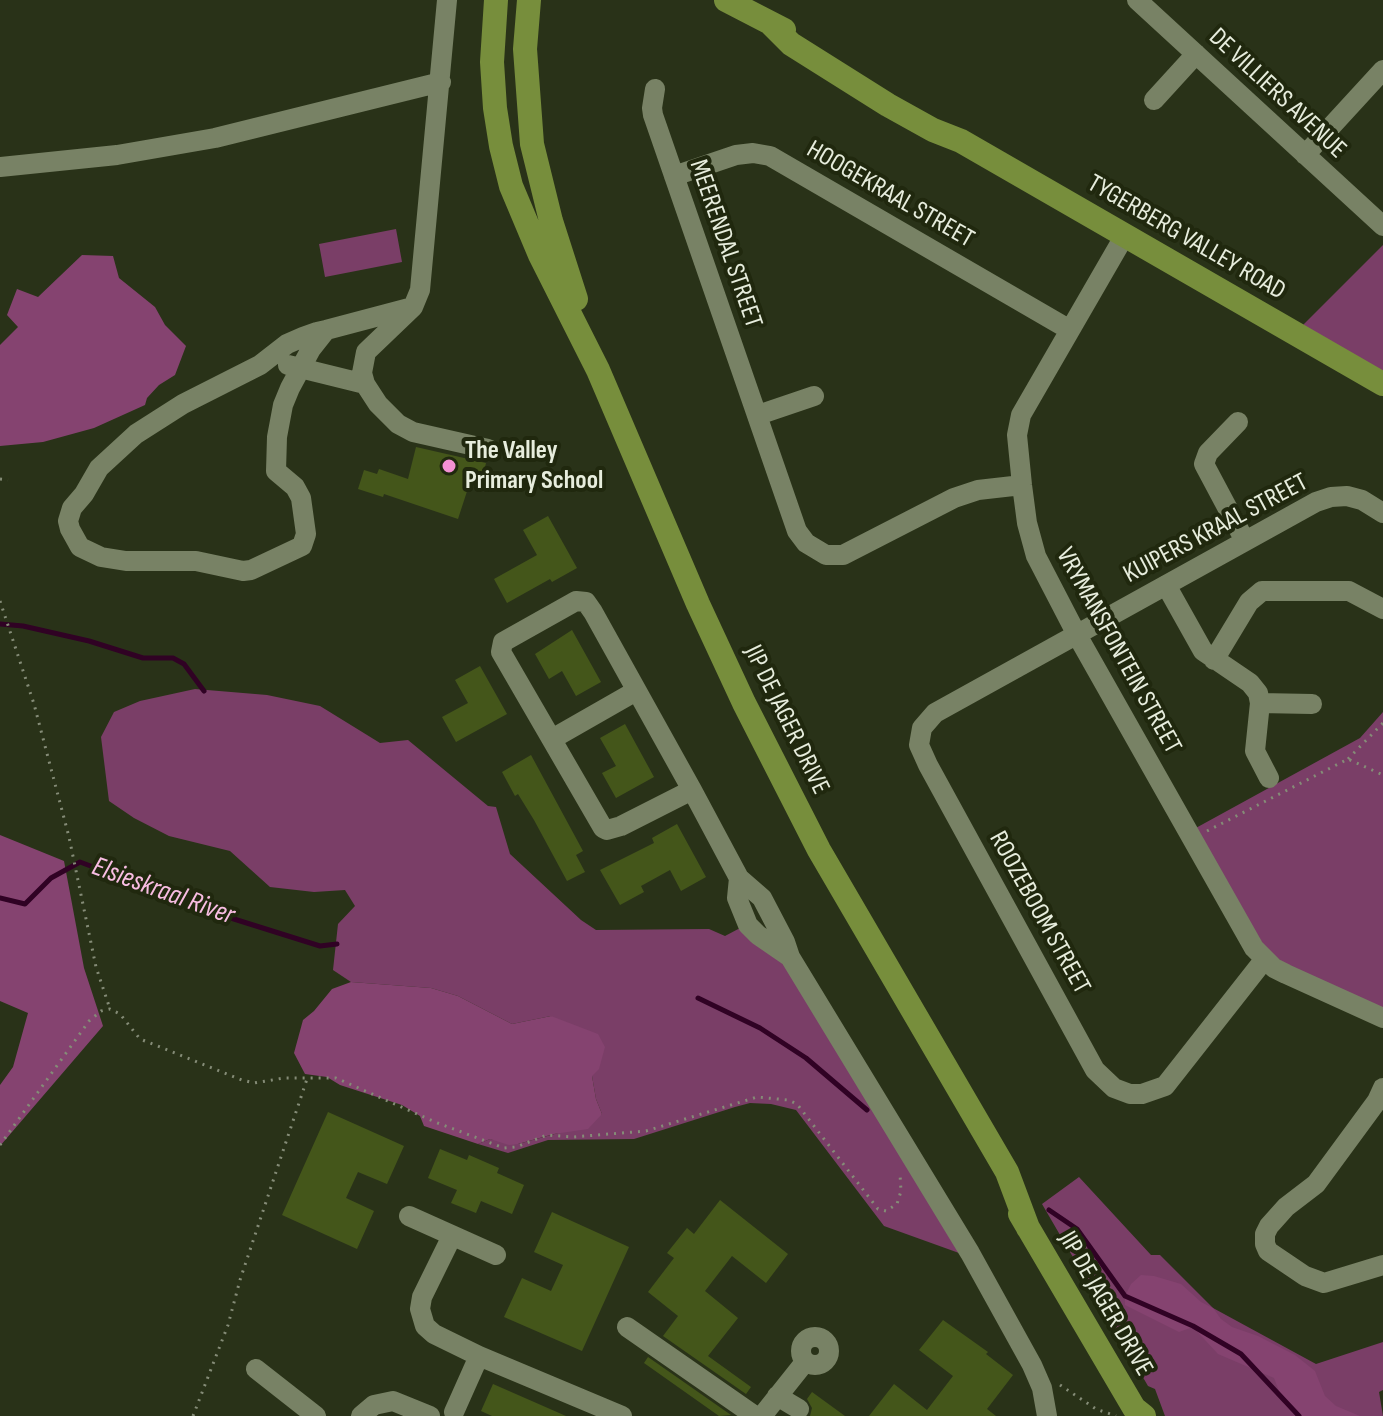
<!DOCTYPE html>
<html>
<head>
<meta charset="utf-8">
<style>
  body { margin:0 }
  canvas { display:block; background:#293218 }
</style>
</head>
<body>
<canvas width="1383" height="1416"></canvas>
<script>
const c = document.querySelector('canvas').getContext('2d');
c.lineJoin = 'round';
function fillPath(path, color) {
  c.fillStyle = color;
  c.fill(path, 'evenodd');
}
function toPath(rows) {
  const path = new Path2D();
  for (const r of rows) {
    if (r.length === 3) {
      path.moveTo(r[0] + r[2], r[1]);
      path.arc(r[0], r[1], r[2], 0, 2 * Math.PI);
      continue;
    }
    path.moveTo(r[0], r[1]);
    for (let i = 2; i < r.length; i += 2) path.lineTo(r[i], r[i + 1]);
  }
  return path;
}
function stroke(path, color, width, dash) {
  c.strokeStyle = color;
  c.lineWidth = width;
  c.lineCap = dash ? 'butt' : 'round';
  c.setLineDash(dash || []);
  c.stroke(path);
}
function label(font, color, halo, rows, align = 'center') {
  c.font = font + ' "Sofia Sans Condensed",sans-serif';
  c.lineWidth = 8;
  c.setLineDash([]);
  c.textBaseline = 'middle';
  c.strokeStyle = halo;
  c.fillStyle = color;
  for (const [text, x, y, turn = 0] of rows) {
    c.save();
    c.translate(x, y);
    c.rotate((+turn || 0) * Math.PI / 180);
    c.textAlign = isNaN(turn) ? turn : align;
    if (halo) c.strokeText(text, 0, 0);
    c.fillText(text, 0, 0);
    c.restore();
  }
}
fillPath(toPath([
  [396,229,402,262,325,277,319,244],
  [1383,245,1383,375,1301,327],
  [195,689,267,695,320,706,380,743,408,740,488,806,496,807,510,854,581,920,596,930,709,929,725,936,742,927,780,953,959,1253,884,1226,796,1110,771,1104,750,1103,735,1107,634,1139,548,1140,508,1153,478,1144,490,1139,518,1144,562,1132,602,1114,596,1099,592,1076,551,1016,512,1024,458,996,431,988,351,982,333,970,338,924,355,906,345,890,314,892,270,887,230,851,169,836,134,818,109,801,101,737,114,712,140,701],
  [1383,712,1383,1009,1298,973,1267,951,1194,829,1360,738],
  [1079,1177,1151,1255,1160,1255,1213,1308,1316,1364,1383,1342,1383,1390,1379,1392,1383,1416,1165,1416,1155,1389,1148,1386,1042,1204]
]), '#7a3e67');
fillPath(toPath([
  [82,255,113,256,119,278,155,307,165,325,186,346,175,375,159,385,147,398,145,405,94,428,43,442,0,446,0,345,18,327,7,315,17,289,38,297],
  [0,835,64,861,84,968,103,1026,0,1146,0,1085,13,1067,28,1013,0,1001],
  [351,982,431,988,458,996,512,1024,551,1016,598,1034,605,1047,599,1069,592,1076,596,1099,602,1114,588,1129,554,1134,518,1144,509,1145,490,1139,478,1144,424,1126,420,1116,402,1105,340,1085,327,1077,305,1074,294,1053,303,1020,314,1011,332,989],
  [1141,1275,1154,1276,1181,1284,1201,1302,1213,1308,1221,1319,1232,1327,1258,1336,1295,1355,1315,1371,1325,1396,1336,1406,1360,1416,1296,1416,1284,1404,1274,1378,1218,1354,1193,1327,1179,1332,1125,1305,1125,1296,1131,1284]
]), '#854370');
stroke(toPath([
  [0,624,23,626,89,641,143,658,173,658,184,664,204,691],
  [0,898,25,904,51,878,80,862,218,914,320,946,337,944],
  [698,998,760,1028,806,1058,867,1110],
  [1049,1210,1077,1229,1125,1296,1193,1326,1241,1354,1299,1416]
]), '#300224', 5);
fillPath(toPath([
  [416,447,486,463,481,484,470,482,458,519,384,494,383,497,358,489,364,470,377,474,379,469,408,479],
  [548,516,577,568,552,582,550,579,507,603,494,579,537,555,523,530],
  [572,630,601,682,576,696,562,671,549,679,535,654],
  [480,666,507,714,456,742,442,717,468,703,455,680],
  [625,724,654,777,616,798,602,773,616,766,600,738],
  [531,755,583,851,576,855,585,872,567,881,534,820,518,794,515,796,502,772],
  [677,824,706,877,681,891,670,870,641,886,644,892,620,905,600,870,654,843,652,838],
  [328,1112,404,1146,387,1184,358,1172,346,1198,374,1211,357,1249,282,1215],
  [440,1149,467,1160,469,1155,499,1168,497,1173,524,1185,512,1214,481,1201,476,1213,451,1203,457,1190,428,1178],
  [720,1200,788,1254,766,1283,732,1256,705,1291,738,1318,708,1356,751,1387,746,1394,663,1336,678,1316,648,1292,674,1258,667,1253,687,1228,694,1234],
  [552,1212,629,1247,582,1351,504,1317,522,1278,551,1291,563,1265,534,1252],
  [943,1320,988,1352,986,1354,1013,1375,987,1409,996,1416,869,1416,894,1384,927,1410,953,1376,919,1350],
  [648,1357,731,1415,719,1416,644,1363],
  [493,1384,566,1416,492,1416,481,1411],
  [812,1392,845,1416,810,1416,812,1408,807,1399]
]), '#44561a');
stroke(toPath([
  [0,479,8,480],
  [0,601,34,704,69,837,96,967,110,1009],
  [1348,759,1383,723],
  [1207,831,1348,759,1383,775],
  [0,1145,89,1021,101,1011,110,1009,120,1014,140,1039,242,1080,254,1083,284,1078,336,1078,435,1122,504,1148,516,1147,547,1135,573,1137,646,1131,757,1097,788,1100,797,1104,878,1209,886,1211,897,1204,901,1191,900,1174],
  [1060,1385,1096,1409,1116,1416],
  [193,1416,228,1325,240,1280,307,1079]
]), '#858c77', 3, [2, 6]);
stroke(toPath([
  [447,0,420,290,413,307,366,352,362,373,365,384,378,404,398,424,413,432,488,449],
  [1137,0,1383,226],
  [655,89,652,108,653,115,797,531,806,543,826,555,843,555,954,498,978,490,1022,485],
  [1154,100,1196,54],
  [1305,155,1383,70],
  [0,167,117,155,215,138,441,82],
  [674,176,736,155,753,153,770,156,1070,330],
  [1125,235,1021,415,1017,435,1022,485,1027,523,1036,556,1077,635,1254,948,1274,968,1286,974,1383,1018],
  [326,330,311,349,290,388,283,405,277,437,276,471,295,487,301,498,306,534,302,546,251,570,243,571,196,561,126,561,101,557,80,547,70,529,68,521,72,508,84,494,99,468,136,434,183,404,260,365,287,344,303,337,317,332,326,330,413,307],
  [288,365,365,384],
  [758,415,814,396],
  [1238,422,1208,453,1204,464,1245,541],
  [1166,585,1203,651,1250,683,1258,693,1260,703,1255,751,1269,778],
  [1214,660,1249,602,1262,591,1349,591,1383,609],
  [1260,703,1312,704],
  [552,739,636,691],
  [692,790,621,826,607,830,603,828,501,652,503,642,576,601,586,602,593,612,692,790,739,878,762,898,785,942,790,957,970,1253,1032,1365,1042,1388,1047,1416],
  [739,878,737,898,748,925,758,935,790,957],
  [1264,960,1165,1086,1142,1094,1130,1094,1114,1088,1095,1070,928,765,919,745,922,728,935,713,1316,502,1331,497,1347,496,1362,500,1383,513],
  [1383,1088,1377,1101,1316,1184,1286,1207,1269,1226,1265,1234,1265,1244,1268,1251,1305,1276,1324,1283,1383,1265],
  [409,1216,496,1255],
  [452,1236,422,1297,420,1309,425,1326,434,1334,479,1356,622,1416],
  [627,1327,755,1416],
  [815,1351,14],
  [256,1369,316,1416],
  [777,1396,799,1409],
  [454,1412,479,1356],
  [361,1416,374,1405,393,1401,430,1416],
  [762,1416,805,1362]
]), '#788265', 20);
stroke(toPath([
  [496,0,492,62,495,108,501,146,511,186,540,255,598,370,698,604,744,703,819,850,1007,1172,1028,1228],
  [529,0,525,49,532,144,551,221,576,299],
  [726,0,784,30],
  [772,25,791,44,888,105,933,130,961,141,1383,384],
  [1020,1214,1134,1408,1144,1416]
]), '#778e3c', 24);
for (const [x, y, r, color] of [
  [449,466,8,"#f491d3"]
]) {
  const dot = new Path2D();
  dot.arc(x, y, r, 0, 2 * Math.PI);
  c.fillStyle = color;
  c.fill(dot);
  stroke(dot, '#20280e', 3);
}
label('26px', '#e7eddd', '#20280e', [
  ["DE VILLIERS AVENUE",1277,94,43],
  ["HOOGEKRAAL STREET",890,195,30],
  ["TYGERBERG VALLEY ROAD",1186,238,30],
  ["MEERENDAL STREET",725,244,71],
  ["KUIPERS KRAAL STREET",1216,529,-28],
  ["VRYMANSFONTEIN STREET",1118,651,61],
  ["JIP DE JAGER DRIVE",786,720,64],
  ["ROOZEBOOM STREET",1039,913,61],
  ["JIP DE JAGER DRIVE",1105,1304,60]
]);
label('bold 26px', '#e7eddd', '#20280e', [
  ["The Valley",465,451],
  ["Primary School",465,481]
], 'left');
label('italic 28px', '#f8bde2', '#20280e', [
  ["Elsieskraal River",163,892,20]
]);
</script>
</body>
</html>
